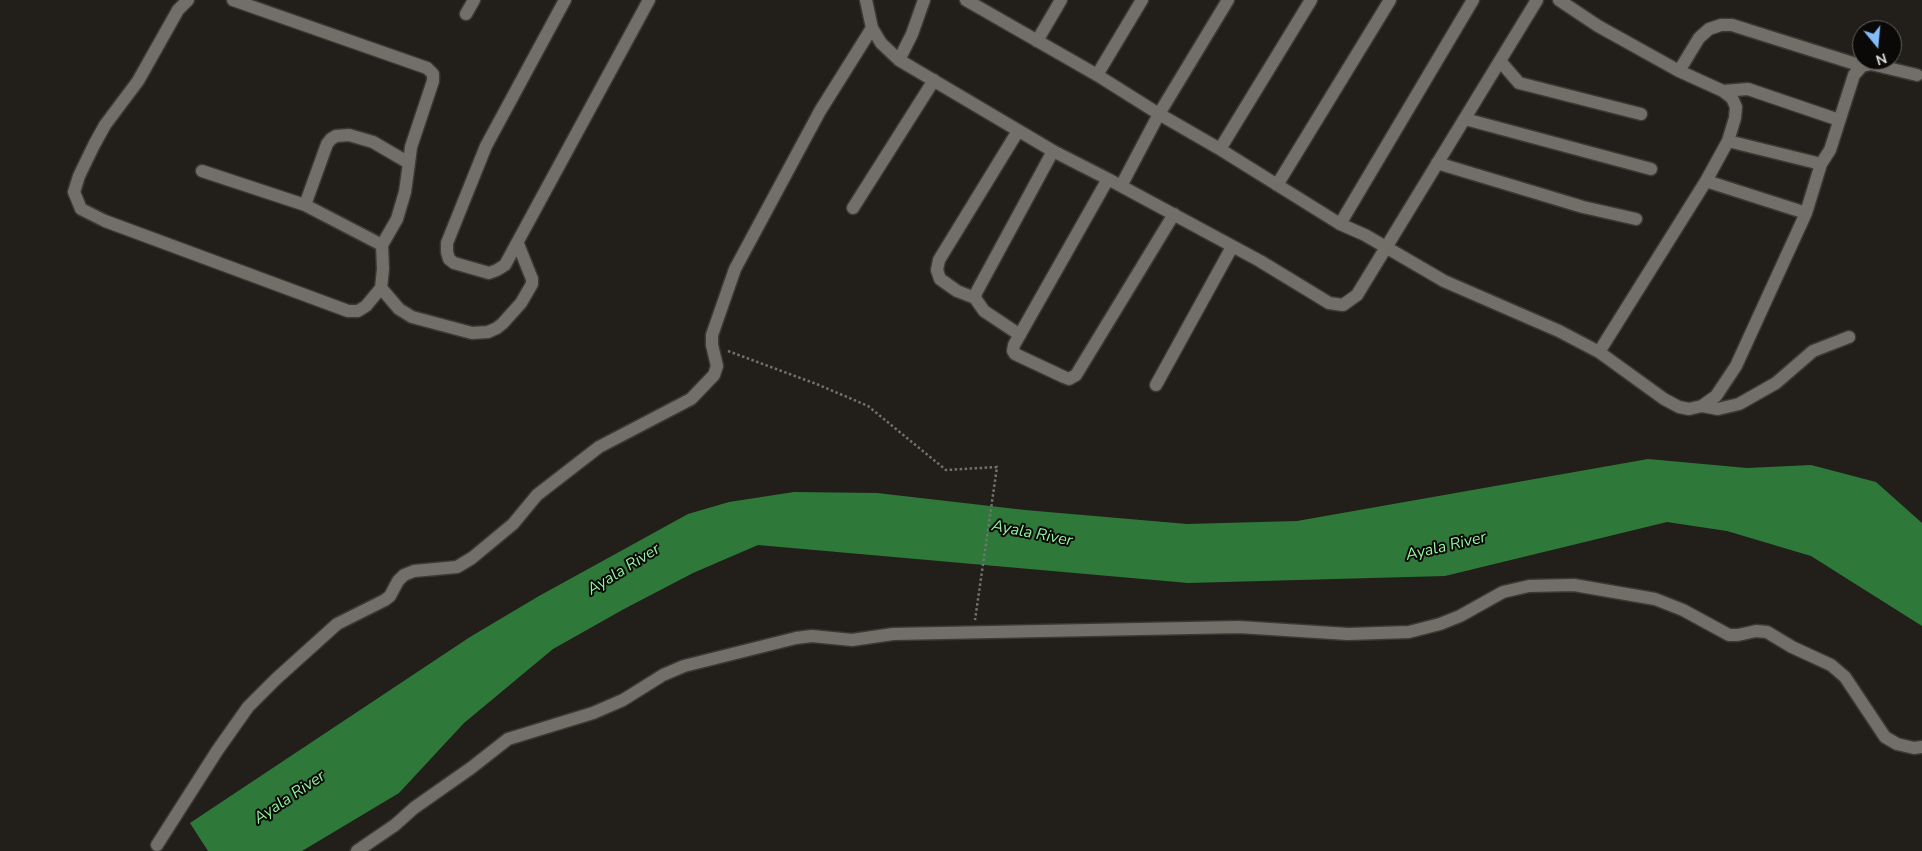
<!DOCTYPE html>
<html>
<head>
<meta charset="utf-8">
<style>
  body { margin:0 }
  #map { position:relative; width:1922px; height:851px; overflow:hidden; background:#221f1a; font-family:"Nunito Sans",sans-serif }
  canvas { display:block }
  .north { position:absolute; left:1852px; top:20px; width:50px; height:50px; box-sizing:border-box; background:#0a0907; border:1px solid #615f5d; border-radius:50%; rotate:163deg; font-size:14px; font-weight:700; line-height:20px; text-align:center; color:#e4e1de }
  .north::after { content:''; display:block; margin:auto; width:18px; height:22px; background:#82bcfa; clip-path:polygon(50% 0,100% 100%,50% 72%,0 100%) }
</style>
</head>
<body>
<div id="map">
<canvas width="1922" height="851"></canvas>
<div class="north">N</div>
</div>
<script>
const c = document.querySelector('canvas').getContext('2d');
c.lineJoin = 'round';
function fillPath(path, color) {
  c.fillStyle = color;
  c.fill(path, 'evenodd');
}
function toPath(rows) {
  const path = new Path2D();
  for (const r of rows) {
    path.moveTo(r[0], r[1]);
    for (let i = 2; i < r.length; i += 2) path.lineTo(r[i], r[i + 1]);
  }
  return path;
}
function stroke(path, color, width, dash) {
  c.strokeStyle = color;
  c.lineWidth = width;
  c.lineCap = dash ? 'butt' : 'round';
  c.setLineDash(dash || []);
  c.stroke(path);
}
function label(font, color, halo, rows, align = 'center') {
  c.font = font + ' "Nunito Sans",sans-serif';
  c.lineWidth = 4;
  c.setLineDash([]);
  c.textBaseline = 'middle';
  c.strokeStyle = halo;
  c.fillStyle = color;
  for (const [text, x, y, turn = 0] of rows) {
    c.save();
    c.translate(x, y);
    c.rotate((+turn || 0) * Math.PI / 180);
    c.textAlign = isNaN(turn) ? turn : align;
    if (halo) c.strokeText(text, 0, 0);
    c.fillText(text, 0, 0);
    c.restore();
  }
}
fillPath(toPath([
  [1648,459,1747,468,1811,465,1876,482,1922,523,1922,626,1811,556,1727,531,1667,522,1445,576,1188,583,758,545,693,573,624,609,553,649,464,723,399,793,302,851,208,851,190,823,470,637,539,596,688,514,729,502,794,492,877,493,1025,510,1187,524,1297,521]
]), '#2e793a');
const street = toPath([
  [188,0,178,10,138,81,105,125,94,145,79,176,74,192,81,209,105,221,348,311,358,311,366,306,381,288,383,269,382,245,305,205,202,171],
  [233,0,427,68,433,74,433,81,411,147,409,163],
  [565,0,486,146,447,243,447,252,449,259,454,263,489,273,497,270,505,265,649,0],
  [866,0,872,28,881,43,899,60,1053,151,1108,179,1260,261,1329,303,1343,305,1357,295,1537,0],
  [966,0,1097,75,1159,114,1218,148,1340,224,1365,235,1444,281,1559,331,1599,352,1664,399,1679,407,1689,409,1702,406,1716,396,1736,366,1806,213,1821,164,1830,150,1854,75,1862,66,1871,64,1917,75],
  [1559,0,1598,26,1679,71,1723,91,1732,98,1736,107,1735,118,1728,141,1706,181,1599,352],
  [466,14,474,0],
  [1037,41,1061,0],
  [899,60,912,34,924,0],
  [1500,61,1519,83,1641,114],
  [1679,71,1699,38,1709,29,1721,25,1732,25,1862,66],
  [1097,75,1142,0],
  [1723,91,1748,89,1839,120],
  [1465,119,1651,169],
  [1728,141,1821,164],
  [1220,149,1311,0],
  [1437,163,1583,207,1636,219],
  [1108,179,1014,345,1013,351,1015,354,1064,377,1069,379,1076,375,1174,214],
  [1706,181,1806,213],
  [1277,185,1390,0],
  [1121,186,1159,114,1228,0],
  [305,205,327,144,331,139,336,136,349,135,373,142,409,163,405,192,397,219,382,245],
  [853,208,934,80],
  [1340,224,1473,0],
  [381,288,399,309,412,317,472,333,488,332,497,328,503,323,521,303,532,284,532,279,518,244],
  [975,298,957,291,940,279,937,270,939,260,1018,131],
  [1020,335,984,311,975,298,976,293,1053,151],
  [1156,385,1232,247],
  [1702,406,1718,409,1739,404,1776,383,1813,351,1849,337],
  [157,845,217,751,248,707,276,679,337,624,385,600,390,596,398,581,404,575,414,571,457,567,472,558,513,524,537,495,599,447,691,399,714,375,717,366,712,345,712,335,735,269,820,111,872,28],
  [357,851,395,825,414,808,471,768,508,739,593,713,623,700,663,675,684,666,796,638,812,636,852,640,893,634,1239,627,1348,634,1409,632,1440,624,1460,616,1503,592,1529,586,1574,585,1655,599,1683,610,1729,635,1738,635,1756,631,1767,632,1792,647,1831,665,1845,677,1885,737,1897,744,1914,748,1922,747]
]);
stroke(street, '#3c3935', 15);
stroke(toPath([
  [728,351,819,385,868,406,946,470,997,467,975,620]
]), '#74716d', 2.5, [2.5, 2.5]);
stroke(street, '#726e68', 12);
label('italic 16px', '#93f59d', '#0a0907', [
  ["Ayala River",1032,534,11],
  ["Ayala River",1446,547,-13],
  ["Ayala River",624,570,-32],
  ["Ayala River",290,798,-34]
]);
</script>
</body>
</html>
